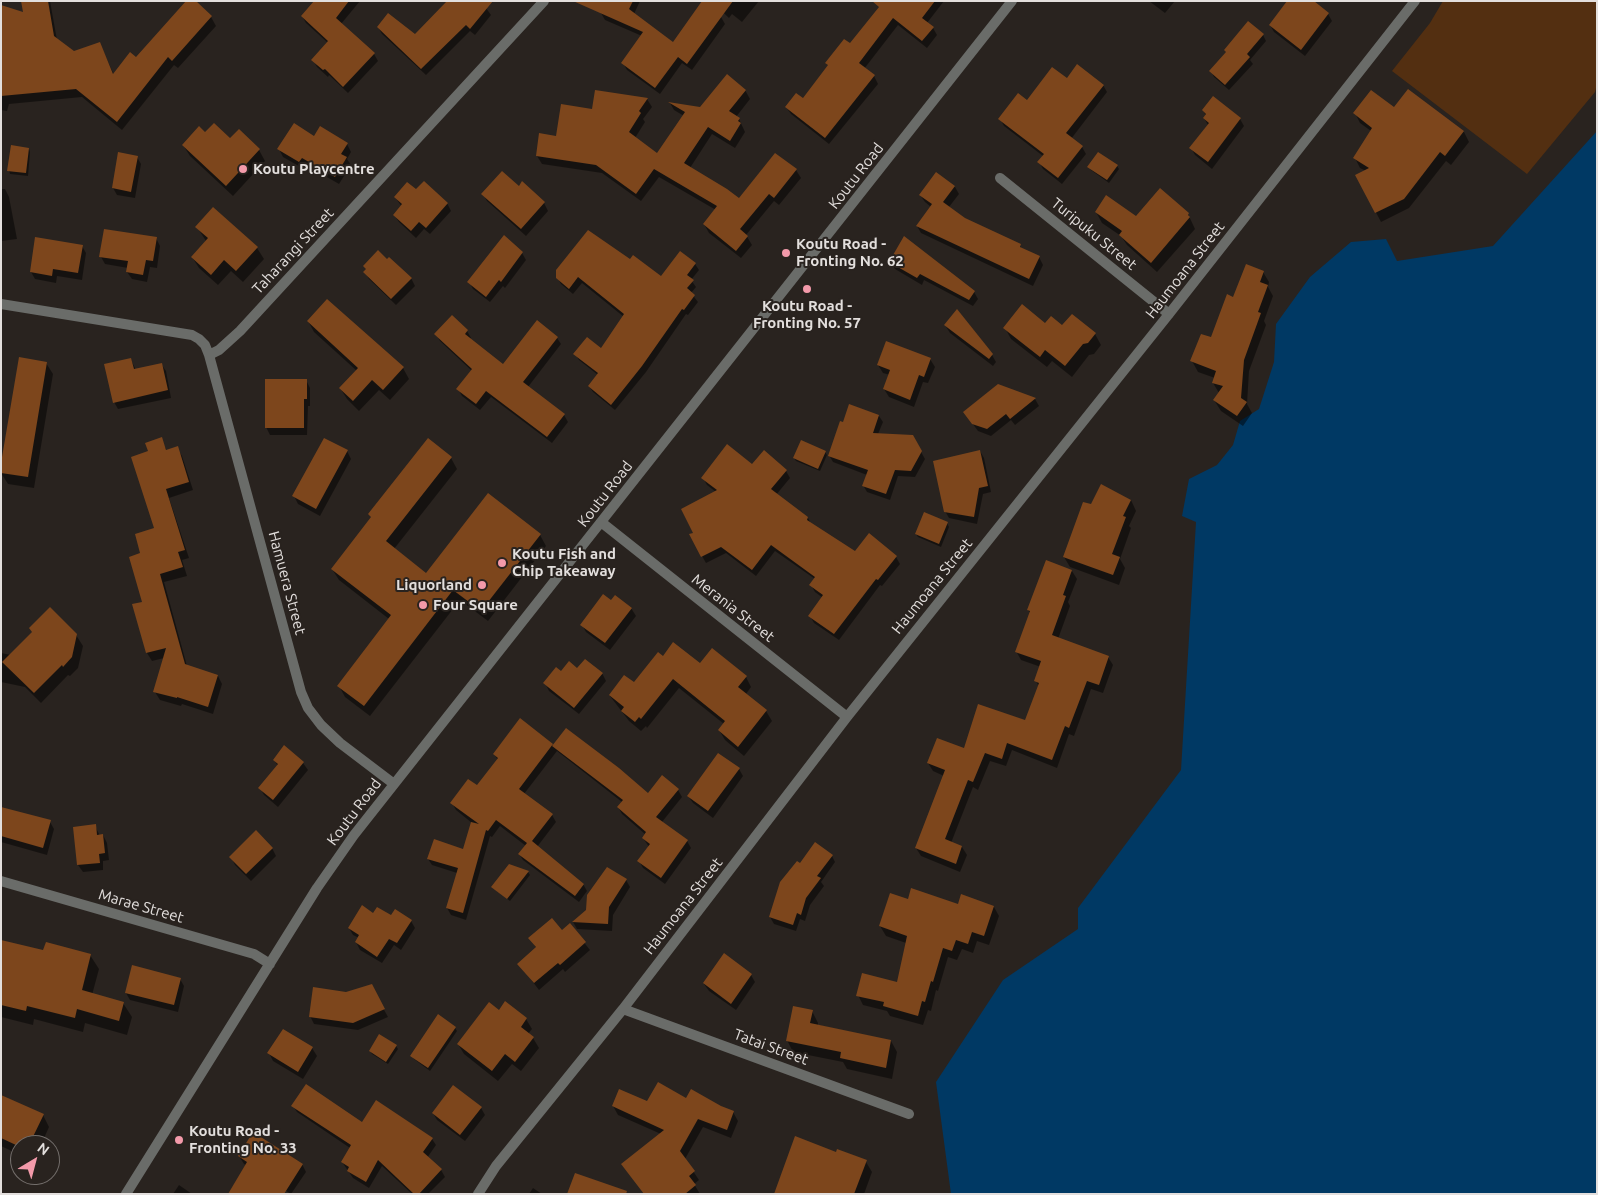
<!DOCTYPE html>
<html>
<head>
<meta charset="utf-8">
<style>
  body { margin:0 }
  #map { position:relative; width:1598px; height:1195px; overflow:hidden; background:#29231f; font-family:Ubuntu,sans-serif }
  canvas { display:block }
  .frame { position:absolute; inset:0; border:2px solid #e3dfdd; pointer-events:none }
  .north { position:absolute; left:10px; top:1135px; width:50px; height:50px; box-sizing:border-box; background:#29231f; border:1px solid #736e6b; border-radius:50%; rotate:37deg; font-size:14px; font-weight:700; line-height:20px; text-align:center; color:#e3dfdd }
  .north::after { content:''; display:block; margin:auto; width:18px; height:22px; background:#f39aaa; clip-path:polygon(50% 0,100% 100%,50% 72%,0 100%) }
</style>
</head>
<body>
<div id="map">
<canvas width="1598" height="1195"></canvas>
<div class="frame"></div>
<div class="north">N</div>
</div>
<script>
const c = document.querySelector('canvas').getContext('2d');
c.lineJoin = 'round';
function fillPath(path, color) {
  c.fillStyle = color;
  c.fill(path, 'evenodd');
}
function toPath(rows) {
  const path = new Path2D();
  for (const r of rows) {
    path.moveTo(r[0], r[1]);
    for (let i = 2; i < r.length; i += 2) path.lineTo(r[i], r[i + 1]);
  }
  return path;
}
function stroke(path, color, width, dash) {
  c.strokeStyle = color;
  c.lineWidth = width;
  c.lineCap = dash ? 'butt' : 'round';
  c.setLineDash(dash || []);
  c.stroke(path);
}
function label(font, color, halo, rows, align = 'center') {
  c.font = font + ' Ubuntu,sans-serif';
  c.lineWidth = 4;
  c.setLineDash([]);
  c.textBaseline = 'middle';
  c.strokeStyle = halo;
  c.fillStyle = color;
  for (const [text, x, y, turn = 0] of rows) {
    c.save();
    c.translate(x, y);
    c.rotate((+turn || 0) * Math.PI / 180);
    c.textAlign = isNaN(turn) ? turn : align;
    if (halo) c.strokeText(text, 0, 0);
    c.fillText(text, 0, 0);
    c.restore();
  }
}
fillPath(toPath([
  [1443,1,1597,1,1597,84,1595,92,1527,174,1392,71,1430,23]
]), '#532f11');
fillPath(toPath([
  [1597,131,1597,1194,951,1194,936,1082,1003,980,1078,929,1078,908,1181,770,1196,522,1182,516,1189,479,1217,465,1233,445,1240,421,1259,409,1274,362,1276,324,1310,277,1351,242,1386,239,1397,261,1493,246]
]), '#003964');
fillPath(toPath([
  [22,1,50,1,57,40,74,52,100,44,114,75,136,59,194,1,211,17,216,26,178,68,174,65,122,130,82,97,9,104,7,111,1,110,1,7,24,14],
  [315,1,360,1,341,24,374,54,378,61,348,93,329,75,328,77,317,67,313,60,328,43,306,23,302,16],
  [445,1,488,1,484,5,491,15,475,35,470,31,426,75,382,34,378,27,415,36,447,3],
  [607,1,640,1,634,14,673,44,721,17,725,24,692,70,682,63,660,94,627,70,623,63,642,36,605,20,601,13],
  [711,1,759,1,742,22,732,14,729,18],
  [879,1,944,1,927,23,933,28,937,35,927,48,898,25,864,69,874,76,878,84,829,144,791,114,786,107,803,100,828,66,850,45,881,6],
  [1149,1,1175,1,1165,13],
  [1328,14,1332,21,1305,56,1274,32,1270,25],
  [1263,35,1266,41,1250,60,1253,64,1229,90,1214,77,1211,71],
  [1068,80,1103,85,1107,92,1071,139,1082,147,1086,154,1062,184,1043,169,1039,162,1043,156,1004,126,1000,119,1027,101],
  [745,90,750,99,736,117,739,119,745,132,735,148,712,134,690,168,739,200,796,170,801,178,779,205,774,201,746,235,752,245,741,258,709,233,704,224,716,210,659,177,641,201,602,173,542,164,537,156,557,137,593,111,596,91,647,99,652,107,643,119,645,122,635,138,658,155,684,116,674,110,670,103,700,108],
  [1408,91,1464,132,1469,142,1451,165,1446,161,1409,208,1381,222,1357,176,1366,171,1360,168,1355,158,1371,131,1360,123,1355,113,1395,109],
  [1203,110,1240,119,1244,126,1212,169,1195,155,1191,148,1208,125,1204,118,1206,116],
  [205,134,230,140,259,150,265,161,233,196,190,156,183,145],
  [315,138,347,144,351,152,347,159,351,165,339,184,306,165,304,169,283,157,279,149],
  [29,149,30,152,28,176,10,174,9,170],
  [137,157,141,164,135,198,117,195,113,188],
  [1117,166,1119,169,1109,183,1091,170,1089,167],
  [937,174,955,187,959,194,949,207,964,219,1020,245,1022,250,1039,257,1043,265,1033,286,921,233,917,226,931,207,925,202,920,195],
  [522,183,544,203,548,211,526,236,487,201,483,194,519,188],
  [1,189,5,189,9,197,17,239,1,241],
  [416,191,447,203,451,211,430,234,424,229,416,238,399,222,394,215,402,207,395,197],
  [1096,212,1136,217,1188,214,1195,229,1157,272,1127,245,1121,236,1102,223],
  [197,227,257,248,264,259,243,282,231,271,218,285,199,268,192,257,206,241],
  [156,238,160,246,157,268,150,267,147,282,132,279,127,272,128,268,105,264,101,257],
  [82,246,86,253,82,280,57,276,56,283,35,279,31,272],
  [522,253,526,260,505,288,503,286,490,302,473,289,469,282],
  [681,253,695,264,699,270,691,280,696,287,691,293,698,302,688,315,686,314,646,372,615,410,593,392,589,386,598,375,579,360,575,354,602,350,624,317,582,283,573,294,561,284,557,277,630,261,661,278],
  [387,261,411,278,415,286,396,305,369,279,365,272],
  [890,262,974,292,978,299,973,306,924,280,922,285,895,269],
  [1263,272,1269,282,1268,287,1273,296,1264,321,1266,325,1249,371,1247,404,1252,413,1243,426,1221,411,1214,400,1219,393,1213,383,1215,378,1198,372,1192,361,1211,339,1234,298],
  [308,321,403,368,409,379,390,400,379,390,359,411,347,399,340,388,357,371,314,332],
  [1046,324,1095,334,1101,345,1094,354,1089,355,1072,377,1052,361,1047,367,1011,339,1005,328],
  [945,325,992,355,996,362,993,366,950,333],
  [467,331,471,338,469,340,503,366,557,338,561,344,528,387,564,415,568,422,552,443,491,397,480,410,462,396,458,389,472,371,440,341,436,334],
  [930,359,935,367,928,383,923,382,914,407,889,397,884,389,890,375,883,373,878,365],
  [131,360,136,370,161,364,166,371,171,398,118,409,114,402],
  [46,363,53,374,34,488,8,484,1,473],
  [306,380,310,388,310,406,308,406,307,435,270,435,266,427],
  [998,385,1035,399,1039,406,1015,425,1011,420,991,436,978,431,964,412],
  [879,416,883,422,878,434,912,436,925,459,915,477,898,476,890,500,867,492,863,485,867,475,833,462,829,455,843,423],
  [161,439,167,451,177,448,182,456,193,490,169,498,189,558,182,560,187,576,164,582,187,666,218,676,222,684,213,714,182,704,181,706,160,700,155,692,164,658,152,661,147,653,142,554,156,529,149,452],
  [347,451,351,459,320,516,298,504,294,496],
  [980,451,984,458,991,492,983,494,977,524,949,518,945,511],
  [764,452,786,471,790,478,776,495,808,518,811,524,855,553,896,557,900,564,882,586,880,585,839,640,814,623,810,616,823,598,815,592,811,585,815,579,775,551,756,576,726,553,706,563,702,556,695,533,716,492,707,485,703,478,753,465],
  [825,452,827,455,820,471,796,461,794,458],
  [451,458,457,469,394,549,427,575,540,535,546,546,488,621,460,600,370,716,345,697,339,686,389,619,339,580,332,569,372,518,369,514],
  [1131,500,1136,511,1129,526,1131,528,1120,559,1125,568,1119,585,1070,567,1064,557,1092,506],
  [947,523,949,527,941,547,918,537,916,534],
  [1072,571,1077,579,1068,602,1070,606,1058,639,1108,657,1113,665,1103,693,1091,689,1074,736,1069,734,1057,768,1012,750,1006,766,990,761,978,790,973,787,951,843,962,847,967,855,960,872,921,856,916,848,944,776,933,771,928,763,964,750,1026,721,1039,687,1036,681,1041,667,1021,660,1016,651,1030,613,1028,610],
  [611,602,631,608,636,616,610,650,586,632,582,625],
  [76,635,83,646,78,668,70,676,68,675,41,703,25,687,1,682,1,653,11,655],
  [663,657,746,677,751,687,746,694,766,711,772,721,744,756,725,740,719,730,724,724,679,688,647,728,646,726,641,731,629,721,610,696,634,684],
  [578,670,602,673,606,681,579,714,549,691,545,683,561,673],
  [552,745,648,794,678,790,682,797,662,822,687,841,691,848,665,884,643,868,639,861,649,847,643,838,646,835,622,814,618,807,622,802,557,751,524,794,552,815,556,822,537,847,583,884,587,891,579,902,523,860,519,854,526,846,500,826,492,837,490,836,466,920,451,915,447,908,457,873,432,865,428,859,464,850,472,823,456,810,452,803,477,787,498,760,494,754],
  [274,760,303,763,308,770,278,807,264,795,260,788,278,766],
  [739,769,743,776,713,818,693,803,688,796],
  [1,813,50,822,54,829,47,855,1,842],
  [95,826,100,836,103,835,107,843,109,860,103,861,103,870,83,872,78,865,74,828],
  [272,848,276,856,251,881,235,865,231,857],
  [832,856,835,862,821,882,824,886,810,905,805,921,800,919,796,931,774,924,770,917,800,865],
  [510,866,528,872,530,875,510,901,492,887],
  [626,880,630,887,613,915,612,931,577,929,573,922],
  [908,901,959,906,994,907,999,916,989,945,977,941,973,953,962,949,957,960,948,957,938,991,936,990,931,1011,928,1010,923,1025,890,1016,887,1011,863,1005,858,995,898,984,906,943,886,936,880,926],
  [374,915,411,921,415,928,401,950,394,945,382,963,360,950,356,942,359,938,353,935,349,928],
  [570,925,590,950,565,972,563,969,539,990,519,964,537,949,530,938,562,932],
  [1,941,44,952,90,955,99,969,92,995,123,1003,132,1017,127,1035,85,1023,83,1032,34,1019,33,1025,1,1017],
  [751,975,755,982,736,1010,709,991,704,984],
  [180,979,184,986,178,1012,130,1000,126,993],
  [371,986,388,1017,358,1030,314,1024,310,1016,346,993],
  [499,1011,526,1019,532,1029,528,1034,533,1038,539,1048,521,1071,512,1064,498,1081,464,1054,458,1044],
  [812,1011,818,1023,818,1025,891,1041,897,1052,892,1079,847,1069,843,1062,793,1052,787,1040],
  [455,1028,457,1031,430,1071,414,1059,412,1056],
  [283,1030,312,1048,317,1056,303,1079,273,1061,269,1053],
  [396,1046,398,1049,388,1064,372,1054,370,1051],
  [1,1096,43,1115,49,1127,41,1145,20,1145,20,1155,1,1146],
  [686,1099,733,1112,738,1121,731,1138,703,1127,685,1159,699,1180,694,1184,700,1194,645,1194,622,1165,661,1134,618,1115,613,1106],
  [293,1106,432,1139,436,1145,427,1158,441,1170,445,1177,428,1194,412,1194,382,1166,369,1188,353,1178,342,1162,350,1148,297,1112],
  [481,1108,485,1115,465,1141,437,1120,433,1113],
  [837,1154,866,1162,872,1172,864,1194,821,1194],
  [239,1156,302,1164,306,1172,291,1194,244,1164],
  [179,1185,192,1194,173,1194],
  [533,1188,542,1194,529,1194]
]), '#0007');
fillPath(toPath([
  [21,1,48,1,54,36,74,51,100,42,113,74,130,52,136,57,186,1,196,1,212,16,172,61,168,57,117,122,76,89,1,96,1,5,23,12],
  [314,1,349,1,336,18,375,53,343,87,325,69,323,70,311,60,328,41,301,16],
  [447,1,493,1,470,29,466,25,421,69,377,27,388,13,415,34],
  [573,1,633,1,629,9,673,42,702,1,733,1,687,64,678,57,655,88,621,63,643,32],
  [872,1,935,1,922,18,934,27,922,41,893,18,859,63,875,75,825,138,785,107,796,93,803,98,828,65,825,63,844,39,850,43,879,7],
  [1287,1,1314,1,1329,13,1301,50,1269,25],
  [1248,21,1264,34,1247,54,1250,57,1225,85,1209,71,1226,52,1224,50],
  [1077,64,1104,85,1066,133,1083,146,1058,178,1037,162,1044,154,998,119,1018,93,1027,100,1052,67,1067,78],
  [727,74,746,90,729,111,740,118,738,121,741,123,730,141,708,127,684,163,727,189,739,198,775,153,797,169,774,198,769,194,740,229,748,236,736,251,703,224,717,206,654,169,636,194,596,165,536,156,539,133,556,136,561,104,592,109,595,90,648,98,639,111,641,113,629,132,657,153,685,112,668,102,700,107],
  [1408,89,1464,131,1445,156,1440,152,1404,199,1375,213,1355,175,1369,168,1353,158,1372,128,1353,113,1371,90,1394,107],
  [1213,96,1241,118,1208,162,1189,148,1209,123,1203,118,1206,114,1202,110],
  [214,123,230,138,239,129,260,149,226,186,182,145,199,126,205,132],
  [294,123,314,136,320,126,348,143,341,154,347,157,335,177,302,158,299,162,277,149],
  [11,145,29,148,26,173,7,171],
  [118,152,138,156,131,192,112,188],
  [1098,152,1118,165,1107,180,1087,167],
  [502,171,519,186,522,181,545,202,521,229,481,194],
  [936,172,955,186,943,202,965,218,1021,244,1020,247,1040,256,1029,279,916,226,932,204,919,195],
  [424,181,448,203,426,228,419,222,411,231,393,215,402,204,394,197,407,182,416,189],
  [1160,188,1189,213,1188,215,1190,217,1151,263,1119,235,1122,231,1095,212,1106,195,1136,216],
  [213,207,258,247,236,271,224,260,211,275,191,257,208,238,195,227],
  [104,229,157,237,153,261,146,260,143,275,126,272,128,261,99,257],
  [588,230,630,259,633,255,661,276,680,251,696,263,687,275,694,280,687,288,695,295,684,310,682,309,642,366,611,405,588,386,598,373,573,354,587,337,601,348,624,314,578,277,569,289,556,278,556,270],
  [504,235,523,252,501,282,499,280,486,297,467,282],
  [904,236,975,291,969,300,920,274,917,278,889,262],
  [35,237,83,245,78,273,53,269,52,276,30,272],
  [378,250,387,259,389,257,412,278,391,299,363,272,366,269,363,266],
  [1246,264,1264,271,1260,282,1268,285,1258,312,1261,313,1244,360,1241,398,1247,402,1237,416,1213,400,1223,386,1212,383,1216,371,1190,361,1201,334,1211,337,1227,294,1233,297],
  [327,299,404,367,383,390,372,380,353,401,339,388,358,368,307,321],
  [1022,304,1045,323,1051,316,1062,325,1072,314,1096,333,1088,343,1083,344,1065,366,1045,350,1040,357,1003,328],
  [957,309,993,354,989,359,944,325],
  [452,315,468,330,465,334,503,364,537,320,558,337,523,382,565,414,547,437,486,391,476,404,456,389,472,369,434,334],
  [886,341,931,358,924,377,919,375,910,400,883,389,890,370,877,365],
  [19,357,47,362,28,477,1,473,1,463],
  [131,358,134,369,162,363,168,390,113,403,104,364],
  [265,379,307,379,307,399,304,399,304,428,265,428],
  [998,384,1036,398,1010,419,1006,414,987,429,972,424,963,412],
  [849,404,879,415,873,433,913,435,922,451,911,471,895,470,886,494,862,486,868,470,828,456,840,421,843,422],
  [162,437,166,450,178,446,189,482,166,489,185,550,178,552,183,567,160,574,185,664,218,675,208,707,177,697,177,698,153,692,166,648,146,653,132,604,142,602,129,557,140,553,135,534,154,528,131,457,148,451,145,443],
  [324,438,348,450,316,509,292,496],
  [428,438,452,457,386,541,426,573,488,493,541,534,481,611,453,590,364,706,337,686,391,615,331,569,371,517,368,514],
  [801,440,826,451,818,469,793,458],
  [727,444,752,464,764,450,787,470,771,489,808,517,807,520,855,551,869,533,897,556,878,580,876,579,834,634,808,616,823,595,809,585,815,577,771,545,752,570,721,547,701,557,689,534,693,533,681,509,717,490,701,478],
  [980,450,988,486,979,488,974,517,944,512,933,461],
  [1101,484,1131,500,1123,516,1126,517,1112,554,1120,557,1113,575,1063,557,1083,502,1091,504],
  [924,512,948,522,939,544,915,534],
  [1046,560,1072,570,1063,595,1066,596,1052,635,1109,656,1099,685,1087,681,1069,728,1065,726,1052,760,1007,743,1002,759,985,753,973,782,968,780,945,839,962,846,956,864,915,848,945,770,927,763,937,738,964,748,978,704,1025,720,1039,683,1034,681,1041,661,1015,652,1030,611,1027,610],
  [603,594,611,600,615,595,632,608,605,643,580,625],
  [50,607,77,634,72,657,63,667,62,665,34,693,2,662,32,632,29,628],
  [673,642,700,663,712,648,747,676,738,687,767,710,738,747,718,730,725,721,673,679,641,719,639,717,635,722,621,711,624,707,609,695,624,675,634,682,658,652,663,656],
  [585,659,603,673,574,708,543,683,556,667,561,671,569,661,577,668],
  [520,718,553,744,519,789,553,814,532,841,584,884,575,896,518,854,527,843,496,820,488,831,486,830,463,913,446,908,458,868,427,859,434,839,463,849,471,822,479,824,450,803,468,779,477,785,498,758,493,754],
  [566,728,619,768,648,793,662,775,679,789,656,817,688,840,661,878,637,861,650,844,642,838,646,832,617,807,623,800,552,746],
  [284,745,304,762,273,800,258,788,278,764,273,760],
  [718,753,740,768,708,811,687,796],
  [1,807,51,820,43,848,1,836],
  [96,824,97,835,103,834,105,853,99,854,100,863,77,865,73,827],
  [256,830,273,848,246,874,229,857],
  [815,842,833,855,817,876,821,878,806,898,801,915,797,913,793,925,769,917,780,882,797,861,800,863],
  [509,864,529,871,507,899,491,887],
  [607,867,627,879,609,907,608,924,572,922,586,910,587,895],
  [911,888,958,904,961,894,994,906,984,936,972,932,968,944,956,940,952,951,943,948,933,982,931,981,925,1002,922,1001,918,1016,883,1006,884,1002,856,996,862,973,897,982,907,936,879,926,890,893,908,899],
  [362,905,373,913,377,907,391,915,395,909,412,920,397,943,389,939,377,957,355,942,359,935,348,928],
  [552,918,562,930,570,923,586,942,560,965,558,963,534,983,517,964,536,947,528,938],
  [1,940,43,950,46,942,91,954,82,990,124,1002,119,1021,77,1009,75,1018,27,1006,26,1011,1,1005],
  [724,953,752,974,731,1004,703,983],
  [132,965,181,978,174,1005,125,993],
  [372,984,385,1009,353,1023,309,1017,313,987,346,992],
  [505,1001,527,1018,521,1027,534,1037,515,1062,505,1054,492,1071,457,1044,489,1002,499,1010],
  [793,1006,813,1010,810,1023,891,1040,886,1068,840,1058,841,1052,786,1041],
  [438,1014,456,1027,428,1068,410,1056],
  [283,1029,313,1047,298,1072,267,1053],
  [379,1034,397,1045,386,1062,369,1051],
  [658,1082,686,1098,691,1089,721,1106,734,1111,727,1130,698,1119,680,1151,695,1171,689,1176,696,1185,685,1194,644,1194,621,1164,664,1130,612,1106,619,1089,647,1101],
  [306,1084,362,1122,376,1100,433,1138,423,1152,442,1169,419,1194,414,1194,378,1160,366,1182,347,1171,349,1167,341,1162,351,1145,291,1106],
  [453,1085,482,1107,460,1135,432,1113],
  [1,1095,44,1114,29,1145,16,1145,1,1138],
  [253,1132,303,1164,284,1194,228,1194,247,1162,238,1156],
  [795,1136,836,1152,837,1149,867,1160,854,1194,774,1194],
  [575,1173,627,1191,626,1194,567,1194]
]), '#7d461c');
stroke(toPath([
  [1000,178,1169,314],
  [1,304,192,335,199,339,205,345,209,355,301,692,308,708,321,725,340,743,394,784],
  [209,355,219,350,240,331,544,1],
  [601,522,847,717],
  [1,881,254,954,270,964],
  [623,1009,909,1114],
  [126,1194,317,888,354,835,1012,1],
  [478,1194,496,1166,623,1009,847,717,1169,314,1415,1]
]), '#6a6c69', 10);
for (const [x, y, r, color] of [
  [243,169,5,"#f39aaa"],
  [786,253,5,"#f39aaa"],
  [807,289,5,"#f39aaa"],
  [502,563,5,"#f39aaa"],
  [482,585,5,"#f39aaa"],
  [423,605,5,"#f39aaa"],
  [179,1140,5,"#f39aaa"]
]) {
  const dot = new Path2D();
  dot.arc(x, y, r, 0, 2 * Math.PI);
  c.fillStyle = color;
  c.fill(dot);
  stroke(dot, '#29231f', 2);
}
label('bold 15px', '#e3dfdd', '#29231f', [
  ["Koutu Playcentre",253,169],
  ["Koutu Road -",796,244],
  ["Fronting No. 62",796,261],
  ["Koutu Road -",807,306,"center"],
  ["Fronting No. 57",807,323,"center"],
  ["Koutu Fish and",512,554],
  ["Chip Takeaway",512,571],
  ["Liquorland",472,585,"right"],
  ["Four Square",433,605],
  ["Koutu Road -",189,1131],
  ["Fronting No. 33",189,1148]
], 'left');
label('15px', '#e3dfdd', '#29231f', [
  ["Koutu Road",856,176,-52],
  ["Turipuku Street",1094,234,39],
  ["Taharangi Street",293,251,-47],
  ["Haumoana Street",1185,270,-52],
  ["Koutu Road",605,494,-52],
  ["Hamuera Street",287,583,75],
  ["Haumoana Street",932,586,-51],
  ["Merania Street",733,608,38],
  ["Koutu Road",354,812,-53],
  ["Marae Street",141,906,16],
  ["Haumoana Street",683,906,-52],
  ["Tatai Street",771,1047,20]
]);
</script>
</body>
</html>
